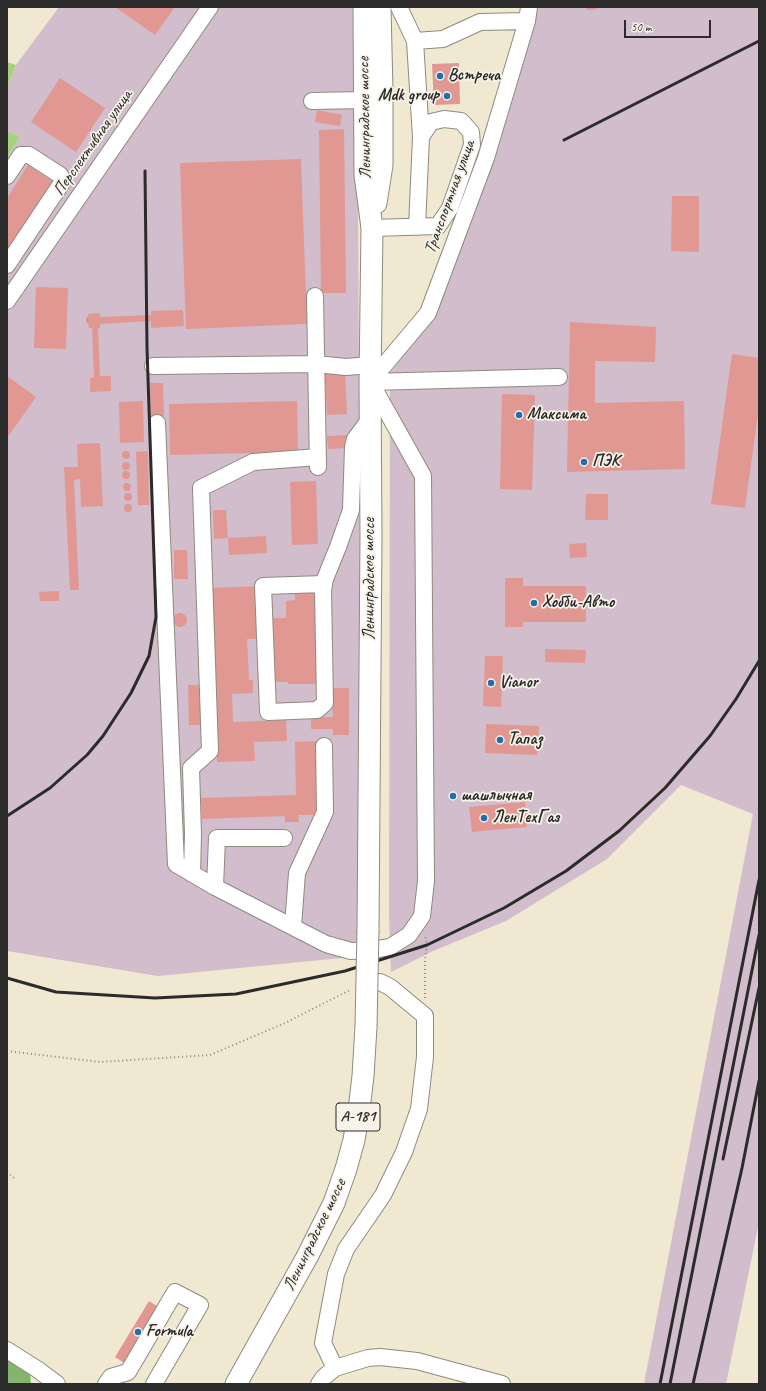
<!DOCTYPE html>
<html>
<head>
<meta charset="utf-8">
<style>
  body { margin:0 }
  #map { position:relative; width:766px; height:1391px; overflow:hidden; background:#f0e8d0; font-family:Caveat,sans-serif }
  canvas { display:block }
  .frame { position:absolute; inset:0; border:8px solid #2b2b2b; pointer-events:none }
  .scale { position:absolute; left:624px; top:20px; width:87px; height:18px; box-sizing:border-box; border:2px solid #2b2b2b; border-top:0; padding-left:5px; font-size:12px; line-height:14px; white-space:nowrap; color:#2b2b2b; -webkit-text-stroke:3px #f7f3e8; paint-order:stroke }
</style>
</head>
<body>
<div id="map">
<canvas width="766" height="1391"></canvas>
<div class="frame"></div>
<div class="scale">50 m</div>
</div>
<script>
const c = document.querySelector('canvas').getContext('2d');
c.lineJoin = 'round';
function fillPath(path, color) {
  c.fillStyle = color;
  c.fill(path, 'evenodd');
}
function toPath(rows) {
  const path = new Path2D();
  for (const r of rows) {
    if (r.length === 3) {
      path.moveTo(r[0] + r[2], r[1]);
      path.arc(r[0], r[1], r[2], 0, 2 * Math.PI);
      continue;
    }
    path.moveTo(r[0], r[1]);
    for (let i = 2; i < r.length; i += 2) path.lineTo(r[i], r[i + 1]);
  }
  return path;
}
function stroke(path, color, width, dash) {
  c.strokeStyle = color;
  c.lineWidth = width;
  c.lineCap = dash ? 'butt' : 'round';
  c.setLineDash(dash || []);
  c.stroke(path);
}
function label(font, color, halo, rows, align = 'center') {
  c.font = font + ' Caveat,sans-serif';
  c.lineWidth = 3.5;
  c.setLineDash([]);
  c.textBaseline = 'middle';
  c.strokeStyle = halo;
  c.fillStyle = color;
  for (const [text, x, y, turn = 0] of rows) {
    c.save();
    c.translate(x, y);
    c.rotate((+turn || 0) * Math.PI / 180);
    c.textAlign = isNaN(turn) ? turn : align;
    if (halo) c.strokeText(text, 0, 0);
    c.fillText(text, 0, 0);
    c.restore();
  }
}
fillPath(toPath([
  [59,7,357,7,362,956,158,976,7,951,7,157,20,137,7,131,7,87,16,65],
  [537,7,759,7,759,1222,726,1384,644,1384,753,814,681,785,607,859,506,921,433,951,391,972,389,916,390,373,433,317,534,26]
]), '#d1bdcc');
fillPath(toPath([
  [7,62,16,65,7,87],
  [7,131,20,137,7,157]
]), '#a5d27f');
fillPath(toPath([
  [7,1360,30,1372,31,1384,7,1384]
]), '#84b46e');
fillPath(toPath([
  [115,7,175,7,155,35],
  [586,7,597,7,597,9,587,10],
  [459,63,460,104,434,105,432,64],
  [60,78,105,108,76,152,31,122],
  [317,110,342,115,340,126,315,122],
  [344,129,346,293,321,293,319,130],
  [301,159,307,324,186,329,180,163],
  [28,165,55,183,7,257,7,198],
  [672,196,699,196,699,252,671,251],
  [36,287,68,288,66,349,34,348],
  [183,310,184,326,151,328,151,321,100,324,100,328,98,328,100,376,111,376,111,391,90,392,90,378,94,377,92,328,89,328,88,323,86,323,86,317,88,317,88,314,100,313,100,317,151,315,151,311],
  [570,322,656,327,655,362,595,361,595,403,684,401,685,469,567,472],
  [732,354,759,358,759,406,745,508,711,504],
  [345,372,347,414,327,415,325,373],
  [7,376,36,397,7,438],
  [150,383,163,383,164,416,151,417],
  [502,394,535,395,532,490,500,489],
  [143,401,144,442,120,443,119,402],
  [297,401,298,452,170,455,169,404],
  [347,435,347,448,328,449,327,436],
  [100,443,103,506,81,507,80,479,74,480,79,590,70,590,64,467,78,467,77,444],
  [126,455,4],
  [148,451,149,505,138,505,136,452],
  [126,466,4],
  [126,475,4],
  [316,481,318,544,292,545,290,482],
  [127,487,4],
  [128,497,4],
  [586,494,608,494,608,520,585,520],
  [128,508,4],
  [213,510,226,510,228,538,214,539],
  [266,536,267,553,229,555,228,538],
  [586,543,587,557,570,558,569,544],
  [174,550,187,550,188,579,174,579],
  [505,578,523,578,523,586,586,586,586,622,523,622,523,627,505,627],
  [260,586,262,639,247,639,249,680,253,680,253,693,232,694,233,722,286,720,287,741,254,742,255,761,217,762,211,588],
  [317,589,318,684,288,684,288,682,272,682,271,618,286,618,286,601,295,600,295,590],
  [59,591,59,601,40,601,39,592],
  [180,620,7],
  [545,649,586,650,585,663,545,662],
  [485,656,503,656,501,707,483,706],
  [188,685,204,685,205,725,189,725],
  [332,688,349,688,349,735,333,735,333,729,311,729,311,717,333,717],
  [486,724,539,726,537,755,485,753],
  [318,741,320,815,298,815,299,822,285,822,285,816,202,819,201,798,296,795,295,742],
  [525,802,527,827,472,832,469,807],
  [149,1301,160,1308,126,1364,115,1357]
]), '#e19893');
const minor = toPath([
  [399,7,415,41,421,137],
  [415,41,443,39,480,22,527,21],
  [312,101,365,100],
  [7,176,21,155,29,155,60,175,63,181,7,265],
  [372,228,438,226,450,208,472,145,471,132,461,121,444,119,431,122,421,137,417,227],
  [315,296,318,467],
  [7,301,210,7],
  [153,366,316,364,346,367,370,365],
  [370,382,428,313,486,158,527,21,529,7],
  [370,382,559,377],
  [157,423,176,864,215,887,326,944,351,951,372,950,390,947,409,935,422,916,426,881,423,476,371,383],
  [324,584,263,586,268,712,317,710,325,703,323,591,324,584,325,579,338,547,351,510,353,447,355,439,370,419],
  [192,874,193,834,191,768,210,751,201,488,253,462,318,457],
  [215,887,217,838,284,838],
  [293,926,297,873,325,812,324,746],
  [7,1350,37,1369,57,1384],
  [335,1368,323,1343,336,1274,346,1249,383,1195,404,1152,419,1109,425,1057,425,1016,390,987,380,982],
  [106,1384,111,1377,128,1372,175,1292,200,1305,154,1384],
  [319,1384,324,1377,335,1368,368,1358,380,1357,417,1361,502,1384]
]);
const major = toPath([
  [364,7,365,175,372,228,370,382,371,537,368,930],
  [376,203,382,165,382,91,380,7],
  [236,1384,307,1257,334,1203,346,1169,354,1140,359,1110,363,1076,366,1027]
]);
stroke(minor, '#8e8a7e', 18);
stroke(major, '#8e8a7e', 23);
stroke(toPath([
  [425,998,425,959,427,945,425,935],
  [7,1051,100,1062,210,1055,285,1023,350,990],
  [7,1172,15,1179]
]), '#8e8a7e', 2, [1, 3]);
stroke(minor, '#fff', 16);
stroke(major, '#fff', 21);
stroke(toPath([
  [564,140,759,41],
  [7,816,50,788,87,755,103,736,131,693,149,656,156,617,147,348,145,171],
  [7,978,56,992,155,998,236,994,345,971,427,945,504,908,566,871,619,831,665,788,710,736,736,699,759,661],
  [723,1159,759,988],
  [660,1384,759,880],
  [670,1384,759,935],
  [693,1384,742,1168,759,1081]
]), '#2b2b2b', 3);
const majorBridge = toPath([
  [366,1027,368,930]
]);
stroke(majorBridge, '#8e8a7e', 23, []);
stroke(majorBridge, '#fff', 21);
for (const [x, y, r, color] of [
  [440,76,4,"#1f6fb2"],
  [447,96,4,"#1f6fb2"],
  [519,415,4,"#1f6fb2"],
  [584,462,4,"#1f6fb2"],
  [534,603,4,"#1f6fb2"],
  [491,683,4,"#1f6fb2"],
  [500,740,4,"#1f6fb2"],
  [453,796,4,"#1f6fb2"],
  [484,818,4,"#1f6fb2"],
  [138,1332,4,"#1f6fb2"]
]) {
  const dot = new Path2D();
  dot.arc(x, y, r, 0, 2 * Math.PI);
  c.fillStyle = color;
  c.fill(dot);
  stroke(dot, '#f7f3e8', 1.5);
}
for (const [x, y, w] of [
  [358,1117,44]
]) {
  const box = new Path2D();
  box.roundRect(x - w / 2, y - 14, w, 28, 3);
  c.fillStyle = '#f7f3e8';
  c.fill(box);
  stroke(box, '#2b2b2b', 1);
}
label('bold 16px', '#2b2b2b', null, [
  ["А-181",358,1117]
]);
label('bold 17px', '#2b2b2b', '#f7f3e8', [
  ["Встреча",448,76],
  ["Mdk group",439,96,"right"],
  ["Максима",527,415],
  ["ПЭК",592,462],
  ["Хобби-Авто",542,603],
  ["Vianor",499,683],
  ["Тапаз",508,740],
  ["шашлычная",461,796],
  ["ЛенТехГаз",492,818],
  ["Formula",146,1332]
], 'left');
label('17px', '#2b2b2b', '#f7f3e8', [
  ["Ленинградское шоссе",365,118,-91],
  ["Перспективная улица",93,143,-55],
  ["Транспортная улица",450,197,-70],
  ["Ленинградское шоссе",370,579,-90],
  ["Ленинградское шоссе",315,1235,-64]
]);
</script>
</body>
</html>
